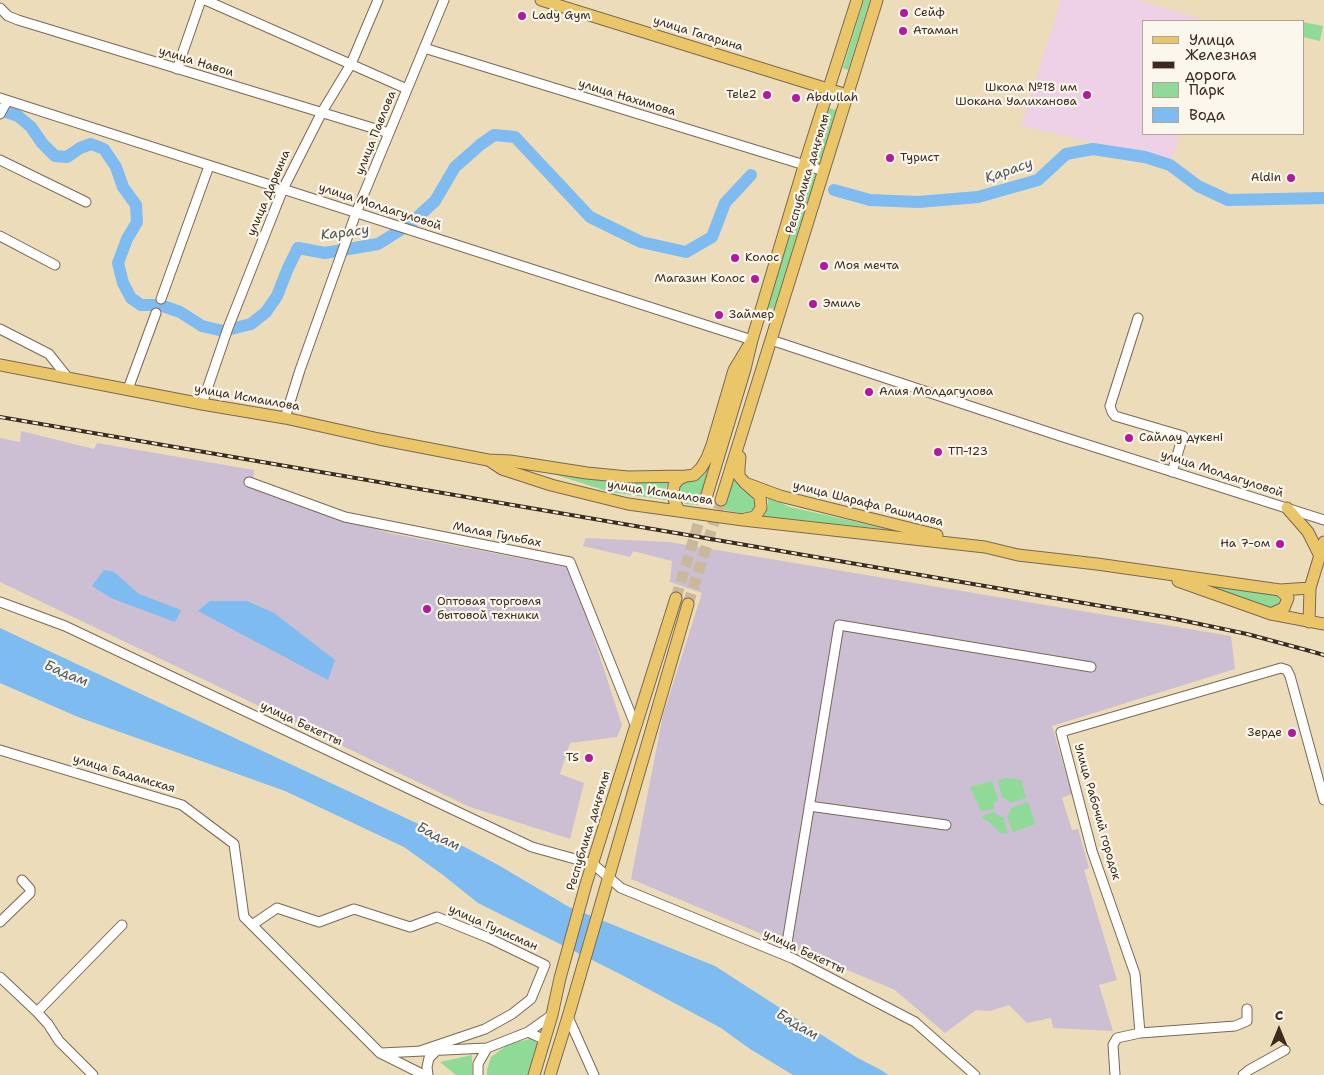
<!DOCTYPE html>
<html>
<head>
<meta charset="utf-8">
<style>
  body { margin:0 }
  #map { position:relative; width:1324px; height:1075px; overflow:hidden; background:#eddcba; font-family:"Shantell Sans",sans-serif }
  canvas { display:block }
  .legend { position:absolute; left:1142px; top:20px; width:162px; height:115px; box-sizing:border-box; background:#fbf7ec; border:1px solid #aea59a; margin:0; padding:6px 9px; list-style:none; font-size:15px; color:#3b2a1e }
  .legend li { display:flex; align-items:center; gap:10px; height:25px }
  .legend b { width:25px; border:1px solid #aea59a }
  .north { position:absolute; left:1254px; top:1005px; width:50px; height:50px; -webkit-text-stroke:4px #fbf7ec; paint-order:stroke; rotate:0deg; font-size:14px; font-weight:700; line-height:20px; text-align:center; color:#3b2a1e }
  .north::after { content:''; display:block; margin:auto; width:18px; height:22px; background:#3b2a1e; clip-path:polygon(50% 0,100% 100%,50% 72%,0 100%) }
</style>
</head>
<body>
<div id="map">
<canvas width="1324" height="1075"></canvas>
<ul class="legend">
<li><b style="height:6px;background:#ebc669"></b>Улица</li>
<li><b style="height:6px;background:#3b2a1e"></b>Железная дорога</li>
<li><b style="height:14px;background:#8eda96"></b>Парк</li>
<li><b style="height:14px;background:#7dbbf0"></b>Вода</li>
</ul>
<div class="north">С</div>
</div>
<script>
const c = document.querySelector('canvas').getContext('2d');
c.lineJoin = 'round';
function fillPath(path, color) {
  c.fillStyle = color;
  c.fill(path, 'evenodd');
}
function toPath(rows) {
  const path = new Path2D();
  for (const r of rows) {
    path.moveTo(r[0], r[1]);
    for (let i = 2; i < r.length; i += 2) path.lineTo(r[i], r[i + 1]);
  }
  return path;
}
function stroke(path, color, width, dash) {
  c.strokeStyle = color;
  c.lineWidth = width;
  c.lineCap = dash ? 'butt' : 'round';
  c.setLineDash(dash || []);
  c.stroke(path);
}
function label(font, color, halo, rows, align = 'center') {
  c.font = font + ' "Shantell Sans",sans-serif';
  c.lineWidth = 4.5;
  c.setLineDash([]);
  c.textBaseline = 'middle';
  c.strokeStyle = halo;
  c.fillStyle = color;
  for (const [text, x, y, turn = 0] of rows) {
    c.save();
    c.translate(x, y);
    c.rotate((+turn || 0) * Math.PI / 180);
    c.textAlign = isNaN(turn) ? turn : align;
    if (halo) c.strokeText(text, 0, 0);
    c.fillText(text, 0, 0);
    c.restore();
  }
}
fillPath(toPath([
  [1061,0,1139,0,1206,21,1143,21,1143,134,1179,134,1172,160,1021,126]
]), '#eed0e7');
fillPath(toPath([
  [21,431,94,449,97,443,254,470,253,487,342,519,389,533,571,568,622,725,617,737,570,743,560,774,584,783,570,839,470,807,0,582,0,438,20,442],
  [586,538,669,542,1231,636,1235,669,1052,726,1072,794,1062,798,1072,830,1078,829,1089,868,1084,870,1117,980,1099,985,1113,1031,1053,1028,1051,1018,1027,1023,1009,1005,990,1011,976,1010,945,1033,895,990,631,879,663,715,702,593,670,582,672,561,633,551,630,557,583,546]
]), '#ccbed3');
fillPath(toPath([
  [864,0,870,0,848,70,843,68],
  [1303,22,1323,26,1320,41,1303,37],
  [829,108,836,110,819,165,812,163],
  [809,172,816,174,774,309,767,307],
  [734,461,755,498,755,506,750,512,741,513,720,509],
  [522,464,668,480,666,490,666,500,610,492],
  [709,465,698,505,685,504,681,499,680,487,684,482,694,481,701,477],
  [768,498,790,507,892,530,764,516,768,507],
  [1180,579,1274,592,1279,597,1280,602,1278,607,1274,609],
  [1006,778,1021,780,1026,798,1010,803,1006,799,1002,798,998,780],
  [992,781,998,800,994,802,994,809,981,811,970,787],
  [1028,802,1035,824,1013,832,1007,816,1010,812,1011,808],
  [994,812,1000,817,1003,817,1008,833,1002,834,987,820,983,819,982,816],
  [530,1039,537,1043,539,1050,530,1075,487,1075,487,1070,491,1057,509,1044],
  [472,1055,472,1075,456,1075,440,1062]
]), '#8eda96');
fillPath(toPath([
  [104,570,114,572,139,594,181,610,175,622,111,598,92,586],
  [210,601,247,601,274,613,335,660,328,680,198,611],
  [0,628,444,836,500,866,569,907,715,966,856,1057,881,1070,888,1075,793,1075,750,1049,721,1028,622,975,478,903,443,875,404,847,285,791,78,717,0,683]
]), '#7dbbf0');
stroke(toPath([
  [0,110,18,116,31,127,42,143,55,156,67,157,80,148,91,144,104,149,116,167,123,187,136,205,137,222,127,239,118,263,123,283,131,298,141,305,160,305,180,312,202,326,223,331,251,324,266,312,277,296,288,268,298,248,325,253,378,244,410,224,435,201,455,167,480,145,494,135,515,137,590,217,641,242,686,252,712,237,725,203,751,175],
  [834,190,870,200,918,202,978,197,1038,180,1066,154,1093,149,1145,157,1170,165,1198,186,1228,200,1324,198]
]), '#7dbbf0', 12);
stroke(toPath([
  [676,598,706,498],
  [688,604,721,500]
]), '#c9b89b', 11, [11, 5.5]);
const minor = toPath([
  [205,0,407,89],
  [0,8,8,16,18,20,389,133],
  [424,48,824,171],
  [177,69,201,0],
  [0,98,752,340],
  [0,114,7,101],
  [0,160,86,202],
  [0,236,55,265],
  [161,299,209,166],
  [1138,318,1110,406,1112,412,1115,416,1183,436,1172,472],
  [0,329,49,354,68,378],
  [771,340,1060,436,1324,520],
  [128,389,156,313],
  [202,404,228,328,283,189,322,112,351,64,378,0],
  [285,418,300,370,356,213,444,0],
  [249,482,345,517,570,562,636,727],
  [0,602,65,626,532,847,593,864,621,888,794,959,915,1022,975,1075],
  [0,750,182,805,234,844,244,917,380,1053,424,1075],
  [809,806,946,825],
  [0,922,30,893,30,889,22,880],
  [252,925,277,908,319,922,354,909,410,927,437,917,489,938,545,965,531,999,512,1014,485,1029,420,1051],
  [785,955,839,625,1091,667],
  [0,977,37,1012],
  [568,1017,594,1075],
  [528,1032,545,1040],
  [1140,1033,1135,974,1092,851,1061,732,1281,668,1287,670,1290,676,1324,800],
  [381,1053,487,1048,528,1032,552,1015],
  [93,1075,59,1041,48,1024,37,1012,122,925],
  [428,1075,427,1067,429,1058,436,1051],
  [478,1075,478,1064,487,1048],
  [1115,1075,1113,1045,1117,1038,1140,1033,1235,1026,1247,1021,1247,1009],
  [1243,1075,1249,1070,1285,1050]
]);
const major = toPath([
  [541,0,847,95],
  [0,365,202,404,285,418,379,439,488,460,510,461,587,473,628,477,686,476,694,475,701,468,707,458,712,445,734,370,752,340],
  [740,457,739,468,739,476,745,483,760,496,761,508,755,517,745,519],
  [490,461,502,469,551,485,628,504,743,520,985,547,1018,555,1097,564,1280,590,1310,588],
  [745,483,780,496,937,535],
  [706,498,745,369,752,340,804,166,857,0],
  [721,500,877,0],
  [1287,508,1308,532,1320,556],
  [679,511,675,502,673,496,674,485,679,479,686,476],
  [1178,581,1271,614,1324,624],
  [1271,614,1284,608,1288,598,1280,590],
  [1309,622,1310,588,1324,542],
  [534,1075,552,1015,560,978,586,884,676,598],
  [550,1075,568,1017,688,604]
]);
stroke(minor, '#796855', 11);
stroke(major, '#796855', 13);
stroke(minor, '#fff', 9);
stroke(major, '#ebc669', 11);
const rail = toPath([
  [0,417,1171,618,1247,634,1310,651,1324,655]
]);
stroke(rail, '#3b2a1e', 4);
stroke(rail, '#fbf7ec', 2, [5.5]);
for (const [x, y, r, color] of [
  [904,13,5,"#b5179e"],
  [522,16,5,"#b5179e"],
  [903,31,5,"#b5179e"],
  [767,95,5,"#b5179e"],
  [1087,95,5,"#b5179e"],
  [796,98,5,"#b5179e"],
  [890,158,5,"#b5179e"],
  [1291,178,5,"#b5179e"],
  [735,258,5,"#b5179e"],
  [824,266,5,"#b5179e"],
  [755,279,5,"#b5179e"],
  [813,304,5,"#b5179e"],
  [719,315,5,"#b5179e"],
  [869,392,5,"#b5179e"],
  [1129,438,5,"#b5179e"],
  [938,452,5,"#b5179e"],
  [1280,544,5,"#b5179e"],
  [427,609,5,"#b5179e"],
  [1292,733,5,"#b5179e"],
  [589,758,5,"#b5179e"]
]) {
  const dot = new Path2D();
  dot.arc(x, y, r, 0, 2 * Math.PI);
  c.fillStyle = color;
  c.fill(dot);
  stroke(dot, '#fbf7ec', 2);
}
label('12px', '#3b2a1e', '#fbf7ec', [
  ["Сейф",914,13],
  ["Lady Gym",532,16],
  ["Атаман",913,31],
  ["Школа №18 им",1077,88,"right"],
  ["Шокана Уалиханова",1077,102,"right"],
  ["Tele2",757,95,"right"],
  ["Аbdullah",806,98],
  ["Турист",900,158],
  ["Aldin",1281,178,"right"],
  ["Колос",745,258],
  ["Моя мечта",834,266],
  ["Магазин Колос",745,279,"right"],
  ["Эмиль",823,304],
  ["Займер",729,315],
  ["Алия Молдагулова",879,392],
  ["Сайлау дүкені",1139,438],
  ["ТП-123",948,452],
  ["На 7-ом",1270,544,"right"],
  ["Оптовая торговля",437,602],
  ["бытовой техники",437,616],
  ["Зерде",1282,733,"right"],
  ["TS",579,758,"right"]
], 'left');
label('12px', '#3b2a1e', '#fbf7ec', [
  ["улица Гагарина",698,34,17],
  ["улица Навои",196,62,17],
  ["улица Нахимова",627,98,17],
  ["улица Павлова",376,133,-68],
  ["Республика даңғылы",808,174,-73],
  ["улица Дарвина",269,193,-67],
  ["улица Молдагуловой",380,207,18],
  ["улица Исмаилова",247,398,10],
  ["улица Молдагуловой",1222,474,18],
  ["улица Исмаилова",660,493,9],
  ["улица Шарафа Рашидова",868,504,14],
  ["Малая Гульбах",497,535,11],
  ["улица Бекетты",301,724,25],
  ["улица Бадамская",124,774,17],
  ["Улица Рабочий городок",1097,812,74],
  ["Республика даңғылы",589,831,-73],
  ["улица Гулисман",493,928,24],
  ["улица Бекетты",804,952,25]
]);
label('italic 14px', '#4f565d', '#fbf7ec', [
  ["Қарасу",1009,171,-19],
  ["Карасу",345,233,-7],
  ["Бадам",66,674,23],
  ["Бадам",438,837,27],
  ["Бадам",797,1025,31]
]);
</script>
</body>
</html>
